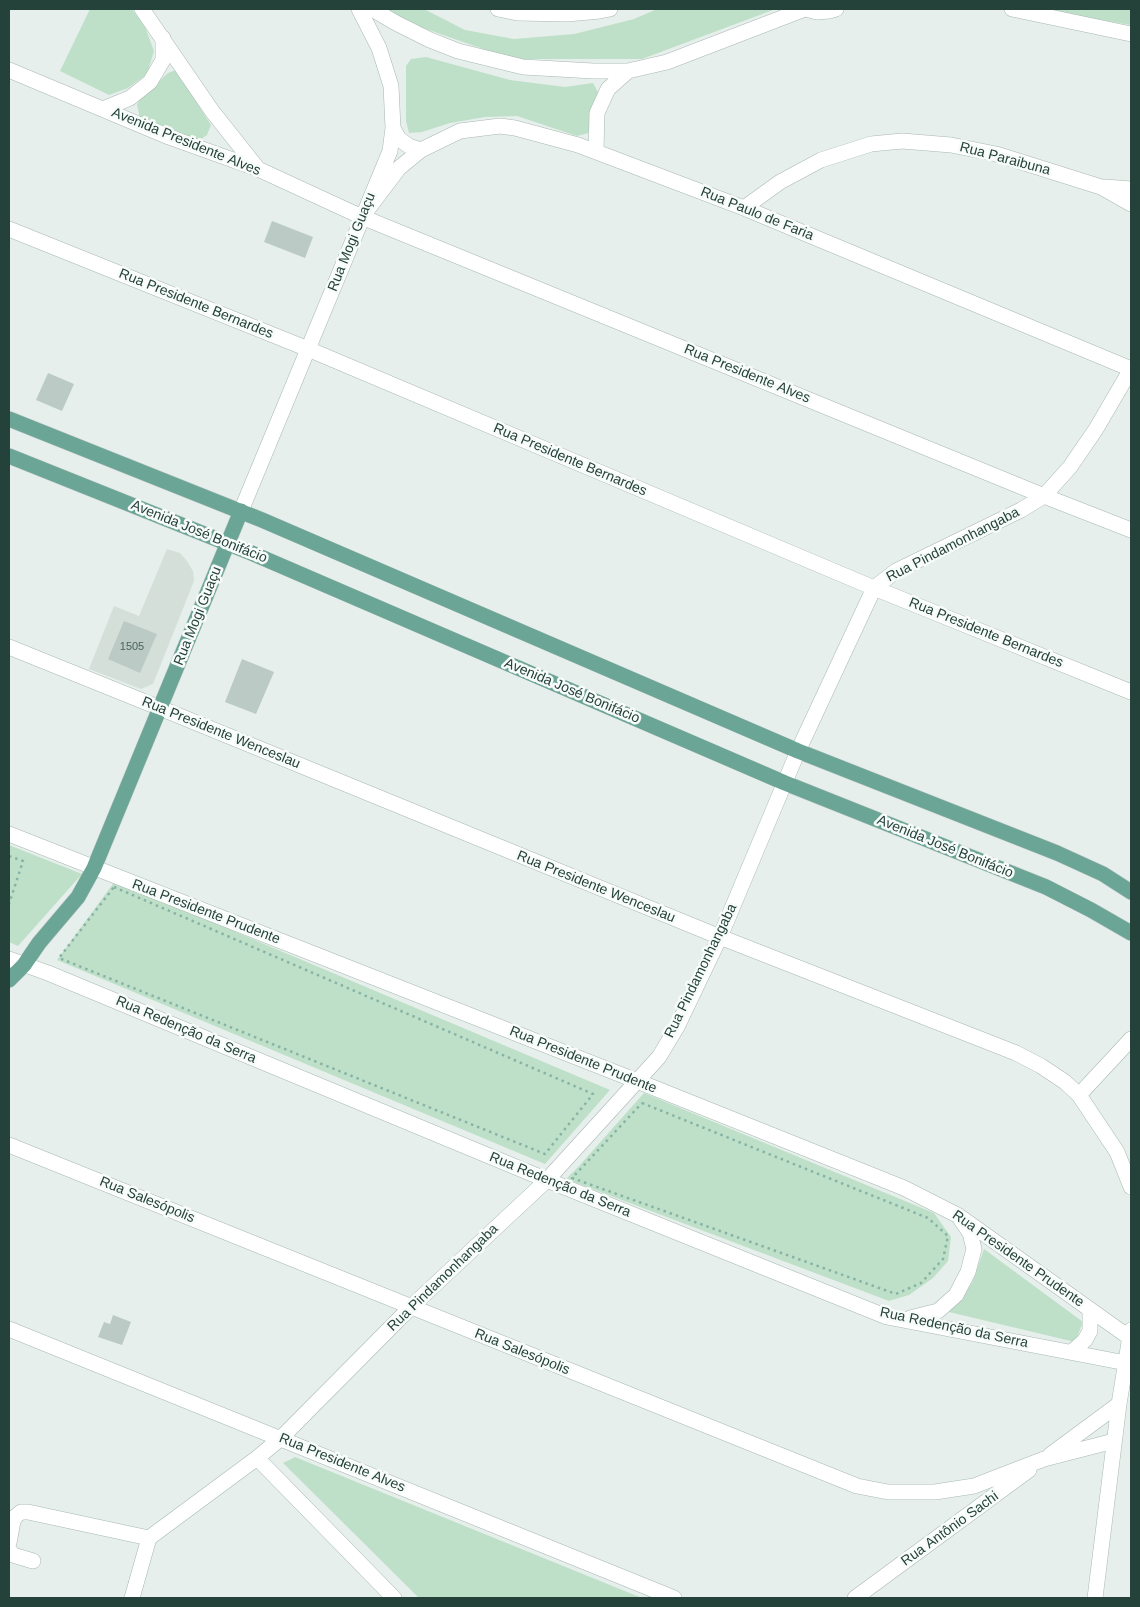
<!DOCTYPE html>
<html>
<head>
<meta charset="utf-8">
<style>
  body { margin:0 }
  #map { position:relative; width:1140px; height:1607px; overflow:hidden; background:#e6efeb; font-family:Helvetica,sans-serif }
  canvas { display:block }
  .frame { position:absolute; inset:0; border:10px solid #24423a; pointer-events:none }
</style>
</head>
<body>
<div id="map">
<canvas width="1140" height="1607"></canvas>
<div class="frame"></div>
</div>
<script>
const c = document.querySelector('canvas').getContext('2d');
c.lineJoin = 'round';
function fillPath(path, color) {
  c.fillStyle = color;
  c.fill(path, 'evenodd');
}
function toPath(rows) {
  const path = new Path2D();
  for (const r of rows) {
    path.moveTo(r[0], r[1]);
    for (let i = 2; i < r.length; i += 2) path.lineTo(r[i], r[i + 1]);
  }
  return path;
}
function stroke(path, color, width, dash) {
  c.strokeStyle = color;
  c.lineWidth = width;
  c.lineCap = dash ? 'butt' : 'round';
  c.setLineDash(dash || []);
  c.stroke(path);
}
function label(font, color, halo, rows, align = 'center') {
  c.font = font + ' Helvetica,sans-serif';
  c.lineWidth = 5;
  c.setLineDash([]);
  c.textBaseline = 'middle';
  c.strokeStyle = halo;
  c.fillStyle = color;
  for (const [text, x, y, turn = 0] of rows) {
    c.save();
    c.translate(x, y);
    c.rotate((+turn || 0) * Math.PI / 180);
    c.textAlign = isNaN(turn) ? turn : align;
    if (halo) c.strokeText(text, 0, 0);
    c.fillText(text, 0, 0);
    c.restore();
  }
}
fillPath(toPath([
  [167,549,180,553,187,561,193,571,194,581,153,684,141,689,89,669,114,606,139,616]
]), '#d4dfda');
fillPath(toPath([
  [90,9,132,9,145,27,154,51,147,74,128,88,109,95,60,71],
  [379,9,424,9,465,30,514,39,574,34,634,19,657,9,772,9,773,10,642,59,512,59,383,14],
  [1038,9,1131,9,1131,25],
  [426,57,510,80,565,87,593,83,598,92,588,133,577,136,517,116,485,117,450,123,422,132,409,133,406,121,406,66,411,59],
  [176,70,211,125,207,135,197,142,140,118,137,105,140,99,168,73],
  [9,845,82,874,18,946,9,942],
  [115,881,610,1090,545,1164,57,960],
  [644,1093,934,1213,951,1237,948,1261,933,1278,909,1295,889,1301,566,1179,579,1166],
  [984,1249,1083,1322,1075,1342,949,1312,972,1283],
  [295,1457,642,1598,419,1598,283,1463]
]), '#bfe0c8');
fillPath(toPath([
  [272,221,313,237,305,258,264,242],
  [48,373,74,384,62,411,36,400],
  [124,621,157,634,140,673,108,659],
  [242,659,274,672,256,714,225,702],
  [113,1315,131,1322,122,1345,98,1337,104,1322,110,1324]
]), '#bbcac4');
const minor = toPath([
  [142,9,212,111,258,169],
  [372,9,396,23,430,40,458,51,523,67,593,71,628,71,667,62,805,9],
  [498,9,517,13,567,14,600,11,610,9],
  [806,9,817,12,829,11,836,9],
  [1012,9,1131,34],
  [9,70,169,137,258,169,362,217,1044,496,1131,530],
  [103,109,130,98,150,82,163,60,163,38],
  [393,128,399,139,409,146,421,150],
  [596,151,597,113,608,89,628,71],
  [1105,187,1131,189],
  [744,208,780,182,821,160,871,144,902,141,951,145,996,154,1101,187,1131,204],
  [362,217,399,168,421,150,460,131,500,126,515,128,578,145,744,208,1131,369],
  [9,229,308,349,874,588,1131,692],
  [241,511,390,151,393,128,391,86,379,48,359,9],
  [9,647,160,708,720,937,1016,1053,1041,1066,1065,1082,1079,1095,1117,1152,1131,1187],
  [9,834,637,1081,904,1188,959,1216,1130,1338],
  [9,959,48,973,547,1180,887,1317,1126,1363],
  [1079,1095,1131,1039],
  [9,1145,857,1486,888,1492,935,1492,974,1486,1044,1459,1114,1441],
  [910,1318,938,1311,956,1295,968,1272,974,1249,970,1233,961,1220],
  [9,1329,674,1598],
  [1072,1352,1085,1340,1090,1331,1090,1310],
  [1050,1455,1119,1404],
  [257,1458,394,1598],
  [149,1538,257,1458,281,1438,411,1307,547,1180,659,1057,677,1027,720,937,798,751,874,588,896,571,1021,510,1044,496,1070,467,1096,429,1131,369],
  [9,1543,13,1521,16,1516,21,1512,28,1512,149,1538,132,1598],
  [9,1550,13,1555,33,1561],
  [855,1598,1029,1470],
  [1095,1598,1119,1404,1131,1330]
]);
const major = toPath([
  [9,419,262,520,798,751,1057,853,1103,874,1131,892],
  [9,456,249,552,785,783,1046,887,1091,910,1131,933],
  [9,980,24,965,39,943,78,897,94,868,241,511]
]);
stroke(minor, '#a8b8b2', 16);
stroke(major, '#c2cac8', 16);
stroke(toPath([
  [9,856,23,861,9,904],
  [114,887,593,1094,545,1154,59,958,114,887],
  [642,1103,928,1218,948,1236,943,1259,921,1283,896,1294,572,1178,642,1103]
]), '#86b3a5', 2.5, [2.5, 4]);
stroke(minor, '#fff', 15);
stroke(major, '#6aa596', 15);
label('11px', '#4a645c', null, [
  ["1505",132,647]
]);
label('14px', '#24423a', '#f7fbf9', [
  ["Avenida Presidente Alves",186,142,22],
  ["Rua Paraibuna",1005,159,15],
  ["Rua Paulo de Faria",757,214,22],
  ["Rua Mogi Guaçu",352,242,-68],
  ["Rua Presidente Bernardes",196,304,22],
  ["Rua Presidente Alves",747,374,22],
  ["Rua Presidente Bernardes",570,460,23],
  ["Avenida José Bonifácio",199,532,22],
  ["Rua Pindamonhangaba",953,545,-27],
  ["Rua Mogi Guaçu",198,616,-68],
  ["Rua Presidente Bernardes",986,633,22],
  ["Avenida José Bonifácio",572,691,23],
  ["Rua Presidente Wenceslau",221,733,22],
  ["Avenida José Bonifácio",945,847,22],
  ["Rua Presidente Wenceslau",596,887,22],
  ["Rua Presidente Prudente",206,912,21],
  ["Rua Pindamonhangaba",701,971,-64],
  ["Rua Redenção da Serra",186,1030,23],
  ["Rua Presidente Prudente",583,1060,22],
  ["Rua Redenção da Serra",560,1185,22],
  ["Rua Salesópolis",147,1200,22],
  ["Rua Presidente Prudente",1018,1259,35],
  ["Rua Pindamonhangaba",443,1278,-44],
  ["Rua Redenção da Serra",954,1328,12],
  ["Rua Salesópolis",522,1352,22],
  ["Rua Presidente Alves",342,1463,22],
  ["Rua Antônio Sachi",950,1529,-36]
]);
</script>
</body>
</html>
